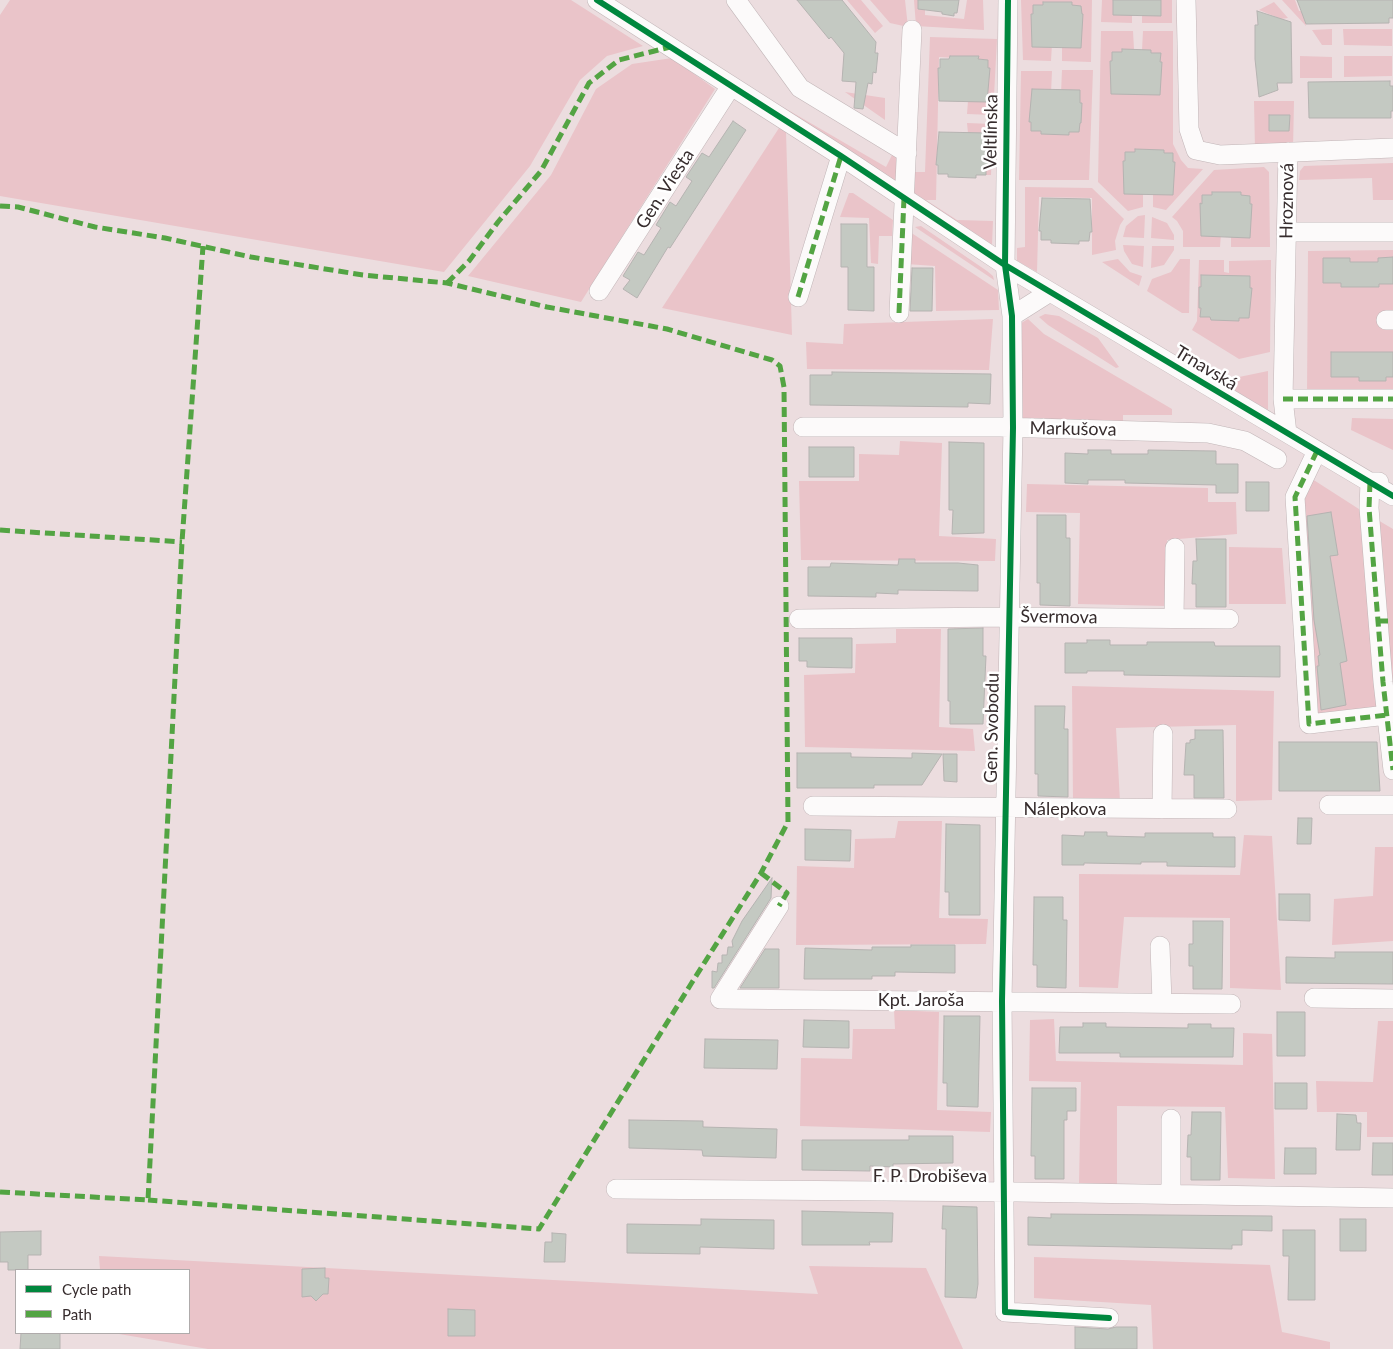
<!DOCTYPE html>
<html>
<head>
<meta charset="utf-8">
<style>
  body { margin:0 }
  #map { position:relative; width:1393px; height:1349px; overflow:hidden; background:#ecdddf; font-family:Lato,sans-serif }
  canvas { display:block }
  .legend { position:absolute; left:15px; top:1269px; width:175px; height:65px; box-sizing:border-box; background:#fff; border:1px solid #afabab; margin:0; padding:6px 9px; list-style:none; font-size:15px; color:#362c2d }
  .legend li { display:flex; align-items:center; gap:10px; height:25px }
  .legend b { width:25px; border:1px solid #afabab }
</style>
</head>
<body>
<div id="map">
<canvas width="1393" height="1349"></canvas>
<ul class="legend">
<li><b style="height:6px;background:#00873e"></b>Cycle path</li>
<li><b style="height:6px;background:#53a443"></b>Path</li>
</ul>
</div>
<script>
const c = document.querySelector('canvas').getContext('2d');
c.lineJoin = 'round';
function fillPath(path, color) {
  c.fillStyle = color;
  c.fill(path, 'evenodd');
}
function toPath(rows) {
  const path = new Path2D();
  for (const r of rows) {
    path.moveTo(r[0], r[1]);
    for (let i = 2; i < r.length; i += 2) path.lineTo(r[i], r[i + 1]);
  }
  return path;
}
function stroke(path, color, width, dash) {
  c.strokeStyle = color;
  c.lineWidth = width;
  c.lineCap = dash ? 'butt' : 'round';
  c.setLineDash(dash || []);
  c.stroke(path);
}
function label(font, color, halo, rows, align = 'center') {
  c.font = font + ' Lato,sans-serif';
  c.lineWidth = 5;
  c.setLineDash([]);
  c.textBaseline = 'middle';
  c.strokeStyle = halo;
  c.fillStyle = color;
  for (const [text, x, y, turn = 0] of rows) {
    c.save();
    c.translate(x, y);
    c.rotate((+turn || 0) * Math.PI / 180);
    c.textAlign = isNaN(turn) ? turn : align;
    if (halo) c.strokeText(text, 0, 0);
    c.fillText(text, 0, 0);
    c.restore();
  }
}
fillPath(toPath([
  [10,0,571,0,643,46,607,56,580,80,530,166,444,272,0,196,0,15],
  [847,0,861,0,883,26,875,33],
  [870,0,905,0,908,27,890,23],
  [914,0,925,0,925,15,964,19,967,0,983,0,984,30,916,26],
  [1021,0,1092,0,1091,62,1062,61,1062,44,1052,44,1051,61,1023,60],
  [1102,0,1172,0,1172,23,1142,23,1142,12,1132,12,1132,23,1101,22],
  [1282,0,1295,0,1299,11,1305,11,1306,26],
  [1274,2,1288,18,1281,19,1259,10],
  [1332,29,1332,45,1322,45,1312,30],
  [1343,29,1392,29,1392,46,1344,45],
  [1101,31,1133,31,1134,49,1142,50,1143,31,1173,31,1173,144,1181,160,1188,168,1203,169,1166,210,1153,207,1153,191,1143,191,1143,207,1128,211,1098,182],
  [930,37,997,39,993,115,967,114,968,101,987,101,988,60,939,57,936,200,926,200,957,220,993,221,992,245,922,202,924,199,913,198,914,172,925,172],
  [1300,56,1332,57,1332,78,1300,78],
  [1344,56,1392,56,1392,76,1344,77],
  [672,58,715,89,581,302,468,276,551,175,596,89,632,64],
  [1062,70,1093,70,1089,180,1019,180,1021,71,1052,71,1051,93,1061,93],
  [845,92,885,98,885,120],
  [1254,101,1294,101,1293,149,1255,150],
  [776,103,886,167,895,149,902,153,900,190,775,105],
  [967,123,993,124,991,175,986,175,987,133,968,133],
  [779,128,786,132,792,335,662,308],
  [1393,163,1393,200,1373,200,1372,178,1299,180,1300,171,1304,166],
  [1264,167,1269,172,1270,247,1231,247,1231,234,1221,234,1220,247,1183,247,1183,231,1177,221,1172,217,1214,170],
  [1025,187,1092,188,1124,219,1120,225,1115,241,1116,250,1092,255,1092,198,1039,197,1037,272,1017,261,1017,248,1025,247],
  [849,193,853,193,893,220,892,236,879,236,878,264,871,263,869,218,840,217],
  [1145,215,1144,238,1123,237,1126,226,1138,216],
  [1152,217,1167,223,1174,235,1174,240,1151,238],
  [921,226,987,271,993,276,994,280,915,227],
  [910,232,998,290,999,310,936,311,935,266,906,264],
  [1123,245,1144,246,1143,267,1132,264,1124,251],
  [1152,246,1174,246,1174,250,1164,265,1151,268],
  [1393,250,1393,312,1380,312,1381,324,1393,324,1393,395,1307,394,1308,251],
  [1118,259,1130,272,1142,276,1139,286,1102,262],
  [1180,259,1190,259,1189,313,1182,313,1147,291,1152,279,1171,272],
  [1199,260,1224,260,1224,272,1229,273,1229,261,1271,260,1270,352,1239,359,1192,330,1197,321],
  [1045,314,1059,316,1098,338,1119,367,1116,368,1048,325,1039,317],
  [993,319,989,370,807,369,806,342,843,344,844,324],
  [1028,319,1044,334,1172,409,1172,415,1123,415,1123,424,1019,423,1018,325],
  [1268,371,1268,410,1232,389,1239,377],
  [1352,418,1393,419,1393,450,1351,430],
  [900,441,942,443,939,536,996,539,995,561,801,560,799,481,859,481,859,454,899,455],
  [1309,477,1362,511,1380,709,1312,718,1300,500],
  [1027,484,1208,488,1208,502,1236,502,1237,534,1167,540,1166,606,1078,604,1080,513,1026,512],
  [1376,519,1393,529,1393,711],
  [1229,547,1282,548,1286,604,1229,604],
  [896,629,941,629,939,727,973,729,975,751,805,747,804,675,855,673,856,644,896,643],
  [1072,686,1274,691,1272,800,1236,801,1236,725,1116,728,1120,802,1073,802],
  [898,821,942,821,939,918,988,919,986,944,796,945,797,866,854,868,855,839,895,838],
  [1244,835,1272,836,1281,990,1230,988,1230,918,1124,917,1118,988,1079,987,1079,874,1240,875],
  [1375,847,1393,847,1393,941,1332,945,1334,899,1373,896],
  [894,1010,939,1012,937,1110,991,1112,990,1132,800,1126,801,1058,852,1059,853,1029,895,1029],
  [1054,1019,1056,1061,1243,1065,1243,1033,1272,1034,1275,1179,1228,1178,1225,1107,1117,1106,1117,1185,1079,1184,1081,1082,1029,1081,1030,1020],
  [1378,1021,1393,1021,1393,1137,1367,1137,1367,1112,1317,1112,1316,1081,1373,1082],
  [99,1256,818,1294,809,1266,926,1268,963,1349,208,1349,113,1333,189,1333,189,1270,100,1270],
  [1034,1257,1270,1265,1282,1332,1330,1342,1330,1349,1153,1349,1151,1305,1034,1298]
]), '#eac4c9');
const building = toPath([
  [797,0,842,0,876,42,875,53,878,53,876,73,873,72,872,84,868,83,863,109,854,108,856,82,842,81,844,53,831,37,829,39,797,0],
  [918,0,959,0,957,13,954,13,954,16,942,14,942,12,918,9,918,0],
  [1113,0,1161,0,1161,16,1113,15,1113,0],
  [1297,0,1393,0,1393,18,1389,18,1389,23,1306,24,1297,0],
  [1043,2,1072,2,1072,5,1081,6,1082,14,1083,14,1081,48,1032,47,1031,14,1033,14,1033,5,1043,5,1043,2],
  [1257,11,1291,22,1292,83,1277,83,1278,90,1259,97,1255,59,1255,25,1258,25,1257,11],
  [1122,49,1151,50,1151,53,1161,53,1160,62,1162,62,1160,95,1111,94,1110,61,1112,61,1112,52,1122,52,1122,49],
  [950,56,979,56,978,59,988,60,988,68,990,68,987,102,939,101,938,68,940,68,940,59,949,59,950,56],
  [1390,81,1390,86,1393,86,1393,111,1391,111,1391,118,1309,118,1308,82,1390,81],
  [1032,89,1080,90,1080,103,1082,103,1081,123,1080,123,1079,132,1069,132,1069,135,1041,134,1041,131,1031,131,1031,122,1029,122,1032,89],
  [1269,115,1290,115,1289,131,1269,131,1269,115],
  [733,121,746,130,670,248,668,247,637,298,623,289,630,280,623,276,638,252,644,255,661,228,656,225,670,202,676,206,692,181,686,177,702,153,709,157,733,121],
  [939,132,987,133,987,146,989,146,988,166,986,166,986,175,976,175,976,178,948,177,948,174,938,174,938,165,936,165,939,132],
  [1135,149,1164,150,1164,153,1173,153,1173,162,1175,162,1173,195,1124,194,1123,161,1125,161,1125,152,1135,152,1135,149],
  [1212,192,1241,192,1241,195,1250,196,1250,204,1252,204,1250,238,1201,236,1200,203,1202,204,1202,195,1212,195,1212,192],
  [1042,198,1090,199,1092,232,1090,232,1089,241,1079,241,1079,244,1051,243,1051,240,1041,240,1041,231,1039,231,1042,198],
  [841,224,867,224,867,267,874,267,874,311,848,310,848,267,841,267,841,224],
  [1393,257,1393,284,1379,284,1379,287,1341,287,1341,283,1323,283,1323,258,1350,258,1350,262,1378,262,1378,258,1393,257],
  [912,268,933,268,932,311,910,311,912,268],
  [1201,275,1250,276,1250,288,1252,288,1249,318,1239,318,1239,321,1211,320,1210,317,1200,317,1201,308,1199,308,1199,287,1201,287,1201,275],
  [1331,352,1393,352,1393,377,1386,377,1386,381,1359,381,1359,377,1331,377,1331,352],
  [832,372,991,374,990,404,968,403,968,407,810,405,810,375,832,375,832,372],
  [949,442,984,443,984,533,952,534,953,510,949,510,949,442],
  [809,447,854,447,854,477,809,477,809,447],
  [1088,450,1111,450,1111,454,1148,454,1148,450,1216,451,1216,464,1238,464,1238,493,1216,493,1216,485,1125,483,1125,480,1088,480,1088,484,1065,483,1065,453,1088,454,1088,450],
  [1246,482,1269,482,1269,511,1246,511,1246,482],
  [1331,512,1338,555,1330,556,1347,661,1340,663,1346,705,1321,710,1317,666,1319,666,1318,656,1320,655,1314,620,1307,516,1331,512],
  [1037,515,1066,515,1066,538,1070,538,1070,606,1040,605,1040,583,1037,583,1037,515],
  [1196,539,1226,539,1226,607,1196,607,1196,584,1192,584,1193,561,1197,561,1196,539],
  [899,559,915,559,915,563,958,563,978,565,978,591,898,590,898,594,876,593,876,597,808,596,808,567,830,567,831,563,898,565,899,559],
  [983,628,983,656,986,656,983,724,950,724,950,701,948,701,948,629,983,628],
  [799,638,852,638,852,668,807,667,807,661,799,661,799,638],
  [1087,640,1110,640,1110,645,1147,645,1147,642,1214,642,1215,646,1280,646,1280,677,1124,675,1124,671,1087,671,1087,673,1065,673,1065,643,1087,643,1087,640],
  [1035,706,1065,706,1064,729,1068,729,1068,797,1038,796,1038,774,1035,774,1035,706],
  [1195,730,1223,730,1224,798,1194,798,1194,775,1184,775,1186,743,1190,743,1190,740,1195,739,1195,730],
  [1279,742,1377,742,1380,791,1279,791,1279,742],
  [797,753,851,753,851,757,912,758,912,753,942,754,922,785,874,785,874,788,797,788,797,753],
  [943,754,957,754,957,782,944,781,943,754],
  [1298,818,1312,818,1311,844,1297,844,1298,818],
  [946,824,980,825,980,915,949,915,949,892,945,892,946,824],
  [805,829,851,830,850,861,805,860,805,829],
  [1085,832,1107,832,1107,836,1145,837,1145,833,1213,833,1213,837,1235,837,1235,867,1167,866,1167,862,1141,862,1141,864,1084,863,1084,865,1062,865,1062,835,1084,836,1085,832],
  [772,878,771,898,714,988,712,988,712,971,717,972,718,963,722,963,722,955,727,955,728,947,733,947,732,941,742,921,772,878],
  [1279,894,1310,894,1310,921,1279,920,1279,894],
  [1034,897,1063,897,1063,920,1067,920,1066,988,1037,987,1037,965,1033,965,1034,897],
  [1193,921,1223,921,1222,989,1193,989,1193,966,1189,966,1189,944,1193,944,1193,921],
  [911,945,955,945,955,973,895,972,895,976,872,976,872,979,804,979,805,948,872,950,872,947,911,947,911,945],
  [765,949,779,949,779,988,740,988,765,949],
  [1335,952,1393,952,1393,984,1286,983,1286,957,1335,958,1335,952],
  [1277,1012,1305,1012,1305,1056,1277,1056,1277,1012],
  [944,1016,980,1016,978,1107,947,1106,947,1083,943,1083,944,1016],
  [804,1020,849,1021,849,1048,803,1047,804,1020],
  [1083,1023,1106,1023,1106,1027,1188,1028,1188,1024,1211,1024,1211,1028,1234,1028,1233,1057,1120,1057,1120,1053,1059,1053,1060,1027,1083,1027,1083,1023],
  [705,1039,778,1040,777,1069,704,1068,705,1039],
  [1275,1083,1307,1083,1307,1109,1275,1109,1275,1083],
  [1032,1088,1076,1088,1076,1111,1067,1111,1067,1120,1064,1120,1064,1179,1035,1179,1035,1156,1031,1156,1032,1088],
  [1192,1112,1221,1112,1220,1180,1191,1180,1191,1157,1187,1157,1188,1135,1191,1135,1192,1112],
  [1337,1114,1356,1115,1357,1123,1361,1123,1360,1150,1336,1150,1337,1114],
  [629,1120,703,1121,703,1127,777,1129,776,1158,703,1156,702,1150,629,1148,629,1120],
  [909,1136,953,1136,953,1163,893,1164,893,1167,870,1166,870,1171,802,1170,802,1140,909,1140,909,1136],
  [1373,1143,1393,1143,1393,1175,1372,1175,1373,1143],
  [1285,1148,1316,1148,1316,1174,1284,1174,1285,1148],
  [943,1206,977,1207,978,1284,976,1298,945,1297,946,1229,942,1229,943,1206],
  [802,1211,893,1213,892,1242,869,1242,870,1245,802,1245,802,1211],
  [1051,1214,1272,1216,1272,1231,1242,1230,1242,1245,1232,1245,1232,1249,1028,1245,1028,1217,1051,1218,1051,1214],
  [701,1219,774,1220,774,1249,700,1247,700,1254,627,1253,627,1224,701,1225,701,1219],
  [1340,1219,1366,1219,1366,1251,1340,1251,1340,1219],
  [1283,1230,1315,1230,1315,1300,1288,1300,1289,1256,1283,1256,1283,1230],
  [41,1231,41,1255,28,1255,28,1270,8,1270,8,1262,0,1262,0,1232,41,1231],
  [552,1233,566,1234,565,1262,544,1262,545,1242,552,1242,552,1233],
  [325,1268,325,1278,329,1278,328,1294,323,1294,316,1301,311,1296,302,1297,302,1269,325,1268],
  [448,1309,475,1310,475,1336,448,1336,448,1309],
  [1075,1327,1108,1329,1116,1327,1137,1327,1137,1349,1075,1349,1075,1327],
  [21,1333,60,1333,60,1349,20,1349,21,1333]
]);
fillPath(building, '#c4c9c2');
stroke(building, '#b5b3b1', 1);
const minor = toPath([
  [597,0,841,156,1005,265,1393,496],
  [736,0,800,88,907,153],
  [1008,0,1005,265,1012,316,1013,428,1002,1001,1005,1312,1109,1318],
  [1186,0,1189,129,1196,150,1220,155,1393,148],
  [1286,232,1393,232],
  [599,291,731,86],
  [798,297,841,156],
  [899,313,912,30],
  [1012,316,1050,292],
  [1386,320,1393,320],
  [1283,399,1393,399],
  [803,427,1000,427,1208,433,1245,441,1277,459],
  [1287,433,1283,399,1288,152],
  [1317,451,1295,497,1309,724,1387,715],
  [1379,482,1370,482,1369,508,1383,682,1393,770],
  [1174,618,1175,548],
  [799,619,1009,617,1229,619],
  [1329,805,1393,805],
  [813,806,1227,809],
  [1162,809,1163,734],
  [779,906,720,999,1231,1004],
  [1160,946,1162,1002],
  [1314,998,1393,999],
  [616,1189,1017,1192,1393,1198],
  [1171,1194,1171,1119]
]);
stroke(minor, '#c1b5b7', 20);
stroke(minor, '#fcfafa', 19);
stroke(toPath([
  [0,206,18,207,95,227,165,238,251,257,363,275,447,283,547,307,667,329,772,360,780,366,784,387,788,822,761,873,691,984,539,1229,148,1200],
  [447,283,469,261,498,222,541,171,589,83,619,60,670,47],
  [798,297,841,156],
  [899,313,904,198],
  [1283,399,1393,399],
  [1317,451,1295,497,1309,724,1387,715],
  [1370,482,1369,508,1377,609,1383,682,1393,770],
  [0,530,182,542],
  [1378,621,1393,621],
  [761,873,787,893,779,906],
  [0,1192,148,1200,182,542,203,246]
]), '#53a443', 5, [10, 5]);
stroke(toPath([
  [597,0,841,156,1005,265,1393,496],
  [1008,0,1005,265,1012,316,1013,428,1002,1001,1005,1312,1109,1318]
]), '#00873e', 6);
label('18px', '#362c2d', '#fff', [
  ["Veltlínska",991,132,-89],
  ["Gen. Viesta",665,189,-57],
  ["Hroznová",1287,201,-89],
  ["Trnavská",1206,368,31],
  ["Markušova",1073,429,1],
  ["Švermova",1059,617,1],
  ["Gen. Svobodu",992,728,-89],
  ["Nálepkova",1065,809],
  ["Kpt. Jaroša",921,1000],
  ["F. P. Drobiševa",930,1176]
]);
</script>
</body>
</html>
